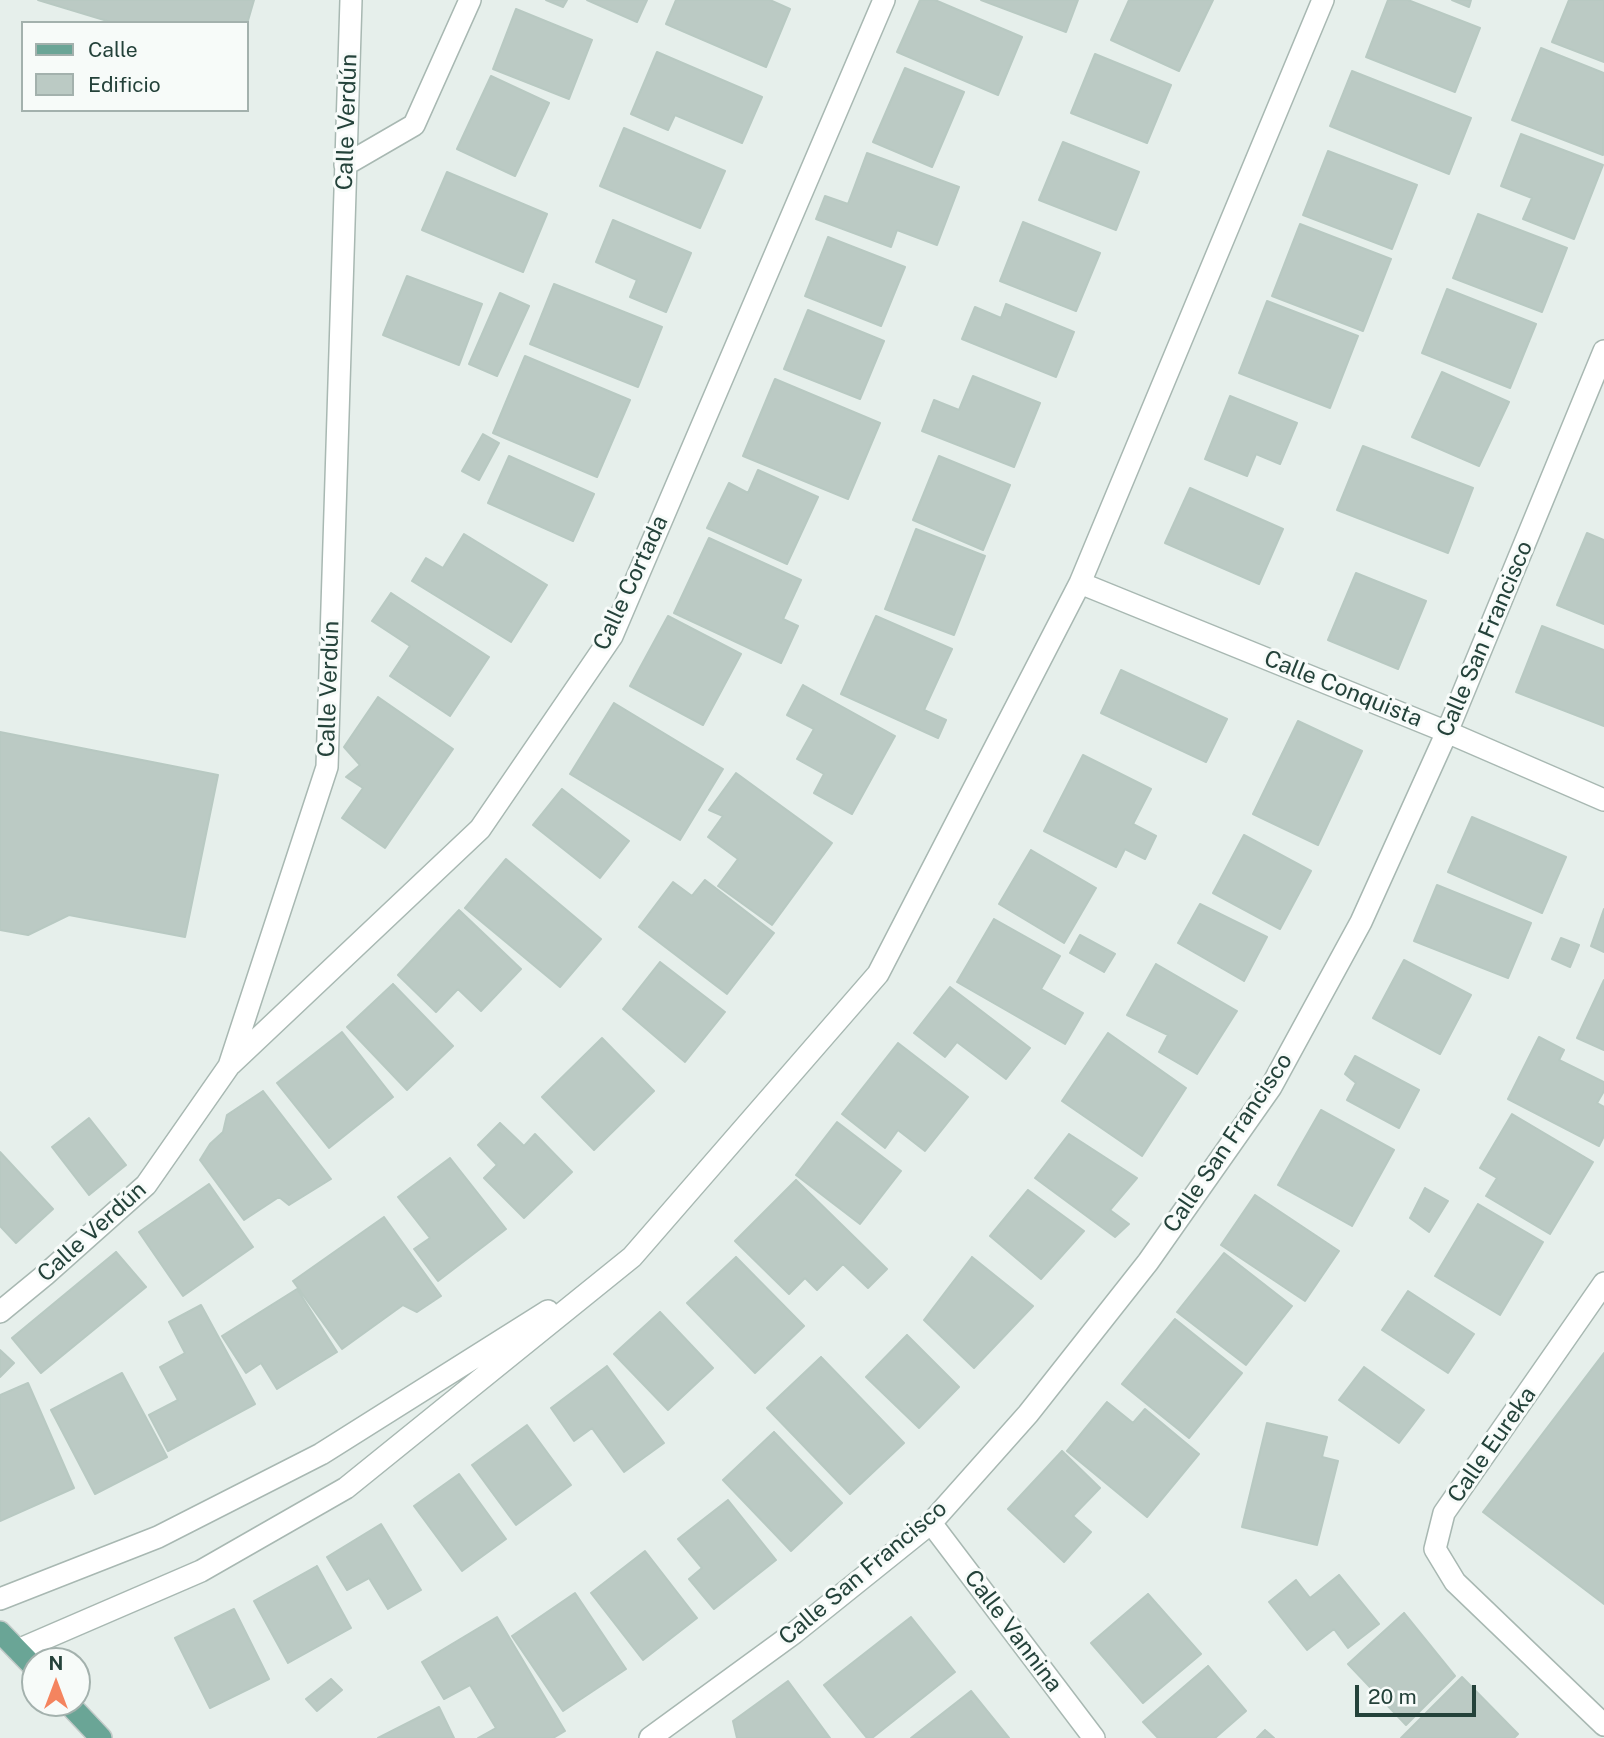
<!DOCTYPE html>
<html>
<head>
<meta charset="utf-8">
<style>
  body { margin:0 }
  #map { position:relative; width:1604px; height:1738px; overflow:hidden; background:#e6efeb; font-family:"Public Sans",sans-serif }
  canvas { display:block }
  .legend { position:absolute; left:21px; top:21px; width:228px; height:91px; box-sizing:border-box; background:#f7fbf9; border:2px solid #a3b1ad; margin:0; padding:9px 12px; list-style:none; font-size:21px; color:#24423a }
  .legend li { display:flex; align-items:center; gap:14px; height:35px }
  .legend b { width:35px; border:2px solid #a3b1ad }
  .north { position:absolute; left:21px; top:1647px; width:70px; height:70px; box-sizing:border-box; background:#f7fbf9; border:2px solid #a3b1ad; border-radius:50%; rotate:0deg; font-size:19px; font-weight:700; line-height:28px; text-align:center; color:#24423a }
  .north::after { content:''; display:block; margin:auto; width:24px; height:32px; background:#f4845f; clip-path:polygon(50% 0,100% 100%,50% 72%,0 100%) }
  .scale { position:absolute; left:1355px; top:1685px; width:121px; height:32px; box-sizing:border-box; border:4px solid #24423a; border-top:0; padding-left:9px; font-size:21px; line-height:24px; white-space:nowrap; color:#24423a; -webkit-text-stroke:5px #f7fbf9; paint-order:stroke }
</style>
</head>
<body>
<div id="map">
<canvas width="1604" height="1738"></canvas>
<ul class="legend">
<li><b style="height:9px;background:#6aa596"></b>Calle</li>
<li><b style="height:19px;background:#bbcac4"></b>Edificio</li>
</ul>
<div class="north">N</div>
<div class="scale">20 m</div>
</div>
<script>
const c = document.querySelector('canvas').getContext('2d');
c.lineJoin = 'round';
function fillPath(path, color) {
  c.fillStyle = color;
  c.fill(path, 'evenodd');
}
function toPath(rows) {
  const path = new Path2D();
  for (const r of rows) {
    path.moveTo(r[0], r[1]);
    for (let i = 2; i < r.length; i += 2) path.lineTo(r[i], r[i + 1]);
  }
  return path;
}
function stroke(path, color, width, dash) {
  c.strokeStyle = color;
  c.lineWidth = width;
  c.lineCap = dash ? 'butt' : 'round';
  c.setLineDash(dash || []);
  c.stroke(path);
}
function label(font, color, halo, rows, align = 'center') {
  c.font = font + ' "Public Sans",sans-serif';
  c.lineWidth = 6;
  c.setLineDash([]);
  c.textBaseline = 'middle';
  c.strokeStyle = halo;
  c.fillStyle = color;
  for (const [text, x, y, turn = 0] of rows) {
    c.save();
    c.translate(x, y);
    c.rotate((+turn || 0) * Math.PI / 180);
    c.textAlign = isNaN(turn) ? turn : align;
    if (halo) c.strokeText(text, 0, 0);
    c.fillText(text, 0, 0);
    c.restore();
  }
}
const building = toPath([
  [38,0,254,0,247,24,114,23,38,0],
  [546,0,567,0,563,7,546,0],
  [587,0,647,0,637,22,587,0],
  [676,0,770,0,790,9,766,67,666,24,676,0],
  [920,0,935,0,1022,37,998,95,897,52,920,0],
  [981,0,1078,0,1066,32,981,0],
  [1129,0,1213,0,1179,71,1111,40,1129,0],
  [1388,0,1408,0,1480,28,1455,92,1366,57,1388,0],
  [1452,0,1471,0,1469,7,1452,0],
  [1569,0,1604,0,1604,62,1552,42,1569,0],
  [516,9,592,40,569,99,493,69,516,9],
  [1541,48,1604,73,1603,155,1512,120,1541,48],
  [657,52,762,97,742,143,675,115,668,130,631,114,657,52],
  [1095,54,1171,85,1147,143,1071,113,1095,54],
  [905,68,964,92,932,167,873,142,905,68],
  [1352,71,1471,118,1449,174,1330,126,1352,71],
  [491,76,549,103,515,176,457,149,491,76],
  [624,128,725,171,700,228,600,186,624,128],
  [1521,134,1603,165,1574,239,1523,219,1532,198,1501,186,1521,134],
  [1063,142,1139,172,1116,230,1039,200,1063,142],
  [1328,151,1417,185,1392,249,1303,215,1328,151],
  [867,153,959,187,937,245,897,230,891,247,816,219,825,196,848,204,867,153],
  [447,172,547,214,523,272,422,230,447,172],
  [1478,214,1567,248,1542,312,1453,278,1478,214],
  [613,220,691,253,666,312,630,297,637,280,596,262,613,220],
  [1023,222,1100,253,1076,311,1000,281,1023,222],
  [1300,224,1391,259,1363,331,1272,296,1300,224],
  [828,237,905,267,881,326,805,296,828,237],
  [407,276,482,304,459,365,383,335,407,276],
  [554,284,662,327,638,387,530,344,554,284],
  [1447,289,1536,324,1510,388,1422,353,1447,289],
  [500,293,529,306,497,376,469,364,500,293],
  [1267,301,1358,336,1330,408,1239,373,1267,301],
  [1006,304,1074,332,1056,377,962,339,975,307,1001,318,1006,304],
  [808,310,884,341,860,399,784,369,808,310],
  [525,356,630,400,597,477,493,433,525,356],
  [1442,372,1509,402,1479,466,1412,437,1442,372],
  [973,376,1040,403,1014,467,922,431,934,400,959,410,973,376],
  [775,379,880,423,848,499,743,456,775,379],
  [1230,396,1297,423,1280,464,1256,454,1247,476,1205,459,1230,396],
  [483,434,499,443,479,480,462,471,483,434],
  [1363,446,1473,488,1448,553,1337,510,1363,446],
  [509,456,594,494,573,541,488,503,509,456],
  [939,456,1010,485,983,550,913,520,939,456],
  [758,470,818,497,787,564,707,528,729,483,748,493,758,470],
  [1190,488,1283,529,1259,584,1165,543,1190,488],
  [916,529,985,556,954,635,885,609,916,529],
  [1587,533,1604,540,1604,624,1557,605,1587,533],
  [464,534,547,585,511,642,412,581,426,558,443,568,464,534],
  [709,538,801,580,783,619,798,626,781,663,674,613,709,538],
  [1356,573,1426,601,1398,669,1328,640,1356,573],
  [391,593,489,657,450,716,390,676,410,646,372,621,391,593],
  [668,616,741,654,703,725,630,686,668,616],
  [876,616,952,649,924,710,946,720,938,738,841,694,876,616],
  [1542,626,1604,650,1604,726,1516,692,1542,626],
  [1121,670,1227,719,1206,762,1101,713,1121,670],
  [803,685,895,736,852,814,814,793,824,774,797,759,814,729,787,715,803,685],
  [378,697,453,749,385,848,342,818,363,788,346,777,360,765,344,747,378,697],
  [614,703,723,769,680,840,570,774,614,703],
  [1298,721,1362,751,1318,845,1253,814,1298,721],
  [0,732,218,775,185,937,69,915,28,935,0,930,0,732],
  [1083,755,1151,789,1133,824,1156,836,1145,859,1125,849,1116,867,1044,831,1083,755],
  [736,773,832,843,772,925,718,886,738,859,708,837,723,816,709,810,736,773],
  [562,789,629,841,600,878,533,825,562,789],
  [1472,817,1566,857,1542,913,1448,872,1472,817],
  [1244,835,1311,871,1280,929,1213,893,1244,835],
  [1031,850,1096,888,1064,943,999,904,1031,850],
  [506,859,601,939,560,987,465,908,506,859],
  [705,880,774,933,727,994,639,927,673,882,692,896,705,880],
  [1437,885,1531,923,1508,978,1414,941,1437,885],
  [1200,904,1267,937,1244,981,1178,943,1200,904],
  [1604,909,1604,952,1591,946,1604,909],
  [459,910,521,969,481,1011,458,989,436,1012,398,975,459,910],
  [994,919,1060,956,1041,989,1083,1013,1065,1044,957,982,994,919],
  [1080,935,1115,954,1104,972,1070,953,1080,935],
  [1561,938,1579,945,1570,967,1552,959,1561,938],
  [1404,960,1471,995,1440,1054,1373,1018,1404,960],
  [660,962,725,1012,685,1062,623,1009,660,962],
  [1156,964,1237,1011,1197,1074,1159,1052,1168,1035,1127,1015,1156,964],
  [1604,980,1604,1050,1577,1038,1604,980],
  [393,984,453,1046,407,1090,347,1027,393,984],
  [950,987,1030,1048,1006,1079,957,1042,945,1057,914,1033,950,987],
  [342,1032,393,1097,329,1148,277,1083,342,1032],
  [1108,1033,1186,1088,1142,1156,1062,1101,1108,1033],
  [1539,1037,1564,1050,1559,1060,1604,1082,1604,1091,1597,1103,1604,1107,1604,1136,1599,1146,1508,1099,1539,1037],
  [602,1038,654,1091,594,1150,542,1097,602,1038],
  [898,1043,968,1097,925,1151,898,1130,885,1148,842,1114,898,1043],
  [1355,1056,1419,1090,1399,1128,1347,1100,1356,1083,1345,1074,1355,1056],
  [263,1091,331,1179,289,1205,279,1197,244,1220,200,1160,210,1144,223,1132,227,1115,263,1091],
  [1321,1110,1394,1150,1352,1226,1278,1185,1321,1110],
  [1512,1114,1593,1162,1550,1234,1486,1196,1497,1178,1480,1168,1512,1114],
  [89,1118,126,1165,89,1195,52,1147,89,1118],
  [837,1122,901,1171,860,1224,796,1175,837,1122],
  [500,1123,524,1146,535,1134,572,1172,524,1218,484,1178,497,1165,478,1145,500,1123],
  [1069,1134,1137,1178,1110,1210,1129,1224,1115,1237,1035,1178,1069,1134],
  [0,1152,53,1209,16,1243,0,1226,0,1152],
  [450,1158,506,1229,438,1281,414,1249,430,1238,398,1197,450,1158],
  [796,1180,887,1269,868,1288,843,1264,817,1290,805,1278,789,1294,735,1241,796,1180],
  [209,1184,253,1247,183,1296,139,1232,209,1184],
  [1425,1188,1448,1201,1429,1232,1410,1218,1425,1188],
  [1028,1190,1084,1231,1041,1279,990,1236,1028,1190],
  [1255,1195,1339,1251,1305,1301,1221,1245,1255,1195],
  [1478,1204,1543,1242,1500,1315,1435,1276,1478,1204],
  [384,1217,441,1296,417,1312,403,1305,342,1349,293,1281,384,1217],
  [116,1252,146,1287,41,1373,12,1338,116,1252],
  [1224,1253,1292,1306,1246,1365,1177,1312,1224,1253],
  [736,1257,804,1326,755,1373,687,1303,736,1257],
  [972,1257,1033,1306,974,1368,924,1320,972,1257],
  [297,1289,337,1352,277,1389,261,1363,246,1373,222,1336,297,1289],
  [1408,1291,1474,1334,1448,1373,1382,1330,1408,1291],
  [201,1305,255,1404,168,1451,149,1415,178,1400,160,1367,185,1353,169,1322,201,1305],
  [660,1312,713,1368,668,1410,614,1354,660,1312],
  [1175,1319,1242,1373,1189,1438,1122,1384,1175,1319],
  [907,1335,959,1387,919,1428,866,1377,907,1335],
  [0,1350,14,1363,0,1377,0,1350],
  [1604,1353,1604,1604,1483,1512,1604,1353],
  [821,1357,904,1443,850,1494,767,1408,821,1357],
  [607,1366,664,1443,624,1472,592,1428,574,1441,551,1408,607,1366],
  [1364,1367,1424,1410,1399,1443,1339,1400,1364,1367],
  [122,1373,167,1457,95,1494,51,1410,122,1373],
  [28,1383,74,1488,0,1521,0,1395,28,1383],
  [1107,1402,1133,1423,1145,1409,1199,1454,1147,1517,1067,1451,1107,1402],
  [1267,1423,1327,1437,1322,1457,1338,1461,1317,1545,1242,1527,1267,1423],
  [527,1425,571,1485,516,1525,472,1465,527,1425],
  [774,1432,842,1503,791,1551,723,1480,774,1432],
  [1062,1451,1100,1488,1073,1516,1091,1532,1064,1562,1008,1509,1062,1451],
  [459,1474,506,1539,462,1571,414,1506,459,1474],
  [728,1500,776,1560,714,1609,689,1579,702,1568,678,1539,728,1500],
  [381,1524,421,1590,388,1609,369,1578,347,1590,327,1557,381,1524],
  [645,1551,697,1618,643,1660,591,1593,645,1551],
  [317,1566,351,1628,288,1663,254,1601,317,1566],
  [1339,1575,1379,1624,1348,1648,1334,1629,1307,1650,1269,1602,1296,1580,1310,1598,1339,1575],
  [575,1593,626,1669,563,1711,512,1636,575,1593],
  [1148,1594,1201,1654,1143,1703,1091,1643,1148,1594],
  [234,1609,269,1679,210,1708,175,1638,234,1609],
  [1404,1613,1455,1676,1406,1725,1348,1664,1404,1613],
  [497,1617,565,1731,553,1738,478,1738,496,1728,470,1685,444,1699,422,1662,497,1617],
  [911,1617,955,1672,872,1738,867,1738,824,1685,911,1617],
  [1208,1666,1246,1711,1215,1738,1158,1738,1143,1722,1208,1666],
  [1462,1677,1518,1734,1514,1738,1401,1738,1462,1677],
  [331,1679,342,1690,317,1711,306,1699,331,1679],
  [788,1681,830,1738,737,1738,733,1721,788,1681],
  [971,1691,1009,1738,911,1738,971,1691],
  [439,1707,454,1738,378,1738,439,1707],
  [1265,1730,1274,1738,1257,1738,1265,1730]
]);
fillPath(building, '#bbcac4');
stroke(building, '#b8c9c2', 2);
const minor = toPath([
  [345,165,414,125,470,0],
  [1080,583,1447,732,1604,800],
  [231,1064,480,829,612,636,884,0],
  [1604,1283,1444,1513,1435,1549,1455,1582,1604,1725],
  [0,1312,45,1275,146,1185,229,1066,327,767,351,0],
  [931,1523,1094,1738],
  [0,1599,158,1537,321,1454,548,1311],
  [18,1650,201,1571,346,1488,632,1257,878,974,1080,583,1323,0],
  [650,1738,794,1633,931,1523,1028,1414,1148,1262,1271,1087,1361,922,1447,732,1604,351]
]);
const major = toPath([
  [0,1632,35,1668],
  [68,1703,101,1738]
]);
stroke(minor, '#a8b8b2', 24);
stroke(major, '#c2cac8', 24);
stroke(minor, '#fff', 21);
stroke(major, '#6aa596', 21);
label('23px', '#24423a', '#f7fbf9', [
  ["Calle Verdún",347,122,-88],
  ["Calle Cortada",631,583,-65],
  ["Calle San Francisco",1485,639,-67],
  ["Calle Verdún",329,689,-88],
  ["Calle Conquista",1343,689,22],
  ["Calle San Francisco",1228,1143,-56],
  ["Calle Verdún",92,1232,-42],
  ["Calle Eureka",1492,1445,-55],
  ["Calle San Francisco",863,1573,-40],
  ["Calle Vannina",1013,1631,53]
]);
</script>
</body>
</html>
